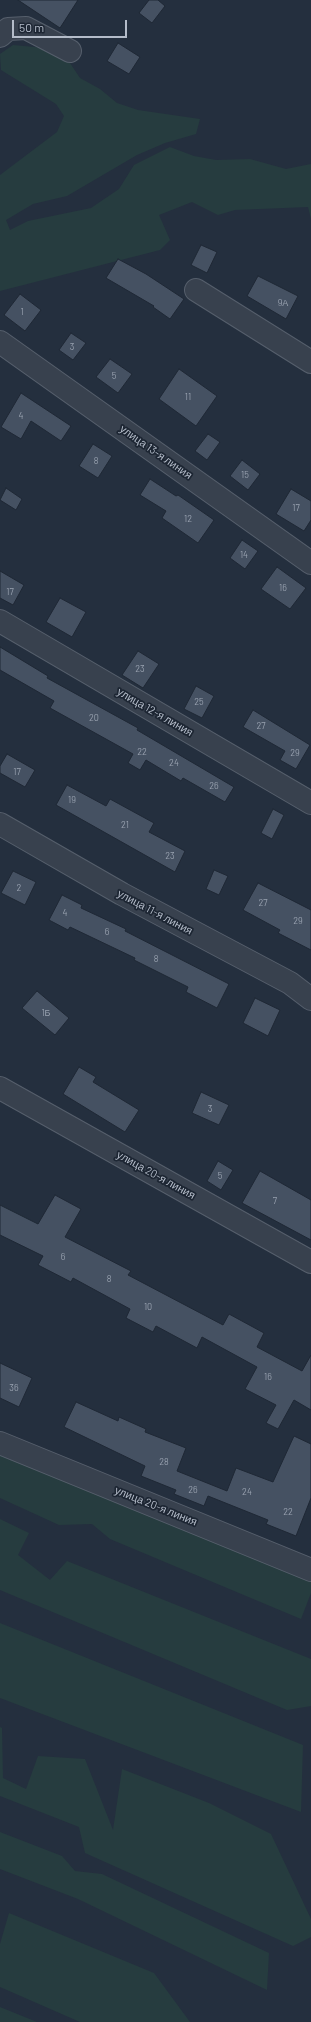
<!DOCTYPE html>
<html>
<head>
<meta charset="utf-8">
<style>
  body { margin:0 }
  #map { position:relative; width:311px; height:2022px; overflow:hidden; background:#242f3e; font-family:Barlow,sans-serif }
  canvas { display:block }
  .scale { position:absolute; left:12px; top:20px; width:115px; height:18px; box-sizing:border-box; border:2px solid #b4bcc9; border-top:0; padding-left:5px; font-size:12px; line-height:14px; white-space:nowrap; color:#b4bcc9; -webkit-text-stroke:3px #1d2633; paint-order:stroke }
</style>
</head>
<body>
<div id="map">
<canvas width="311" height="2022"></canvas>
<div class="scale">50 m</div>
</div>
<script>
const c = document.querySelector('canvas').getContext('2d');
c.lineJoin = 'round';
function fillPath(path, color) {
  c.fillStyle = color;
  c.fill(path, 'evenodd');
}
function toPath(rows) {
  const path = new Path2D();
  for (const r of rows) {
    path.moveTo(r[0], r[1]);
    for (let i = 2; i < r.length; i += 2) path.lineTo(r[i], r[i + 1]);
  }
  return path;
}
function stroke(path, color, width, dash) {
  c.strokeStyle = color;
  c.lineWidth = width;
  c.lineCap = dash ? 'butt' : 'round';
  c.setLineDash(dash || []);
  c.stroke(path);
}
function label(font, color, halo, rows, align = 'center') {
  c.font = font + ' Barlow,sans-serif';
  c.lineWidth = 3.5;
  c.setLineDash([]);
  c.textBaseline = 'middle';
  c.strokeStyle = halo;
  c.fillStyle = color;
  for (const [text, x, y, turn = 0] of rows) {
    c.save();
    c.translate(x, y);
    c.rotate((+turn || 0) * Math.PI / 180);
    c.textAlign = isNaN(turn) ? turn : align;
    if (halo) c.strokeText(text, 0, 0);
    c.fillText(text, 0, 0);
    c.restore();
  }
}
fillPath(toPath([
  [13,45,45,48,70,63,80,78,100,89,117,103,138,110,200,119,196,134,165,143,137,155,67,196,33,204,6,220,10,230,28,221,91,208,119,189,134,165,170,147,194,156,216,160,250,159,286,169,311,164,311,219,308,207,235,210,218,215,192,202,159,215,170,240,160,250,0,291,0,175,57,132,64,116,56,104,1,70,0,54],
  [0,1439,311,1571,311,1593,301,1619,110,1539,92,1524,59,1525,0,1498],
  [0,1519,29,1533,18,1555,50,1580,67,1561,311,1659,311,1706,287,1710,0,1590],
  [0,1623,303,1745,301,1812,0,1698],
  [0,1727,2,1728,3,1778,26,1789,38,1756,85,1759,113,1830,122,1769,209,1803,271,1834,311,1919,311,1937,293,1946,85,1853,79,1827,0,1796],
  [0,1832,62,1856,75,1871,102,1874,269,1953,267,1990,78,1899,0,1869],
  [9,1913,154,1973,190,2022,80,2022,0,1987,0,1944],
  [0,2007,37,2022,0,2022]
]), '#263c3f');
const building = toPath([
  [18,0,78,0,60,28,18,0],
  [149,0,158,0,165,6,152,23,139,13,149,0],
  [118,43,140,57,129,74,107,61,118,43],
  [201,245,217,252,207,273,191,265,201,245],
  [118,259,146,274,184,299,170,319,153,307,154,306,106,278,118,259],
  [258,276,298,296,286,319,247,296,258,276],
  [20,294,41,310,25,331,4,315,20,294],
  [71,333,86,343,73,360,59,350,71,333],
  [110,359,132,374,118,393,96,377,110,359],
  [179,369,217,396,196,426,159,399,179,369],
  [21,393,71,426,61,441,31,421,21,439,1,427,21,393],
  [208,434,220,442,207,460,195,451,208,434],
  [93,444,112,456,98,478,79,466,93,444],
  [242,460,260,474,248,490,230,476,242,460],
  [150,479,176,496,178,495,214,520,198,543,162,518,166,511,140,495,150,479],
  [6,488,22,499,16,510,0,500,6,488],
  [291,489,311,501,311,520,304,531,276,514,291,489],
  [242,540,258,551,245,569,230,558,242,540],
  [277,567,306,588,290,609,261,589,277,567],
  [0,571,24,585,13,605,0,598,0,571],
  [60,598,86,612,72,637,46,622,60,598],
  [0,647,48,676,47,678,138,728,137,730,234,787,225,802,183,778,181,781,146,760,140,770,128,763,133,754,50,708,54,701,0,670,0,647],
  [138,651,159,664,143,688,122,675,138,651],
  [196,686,214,696,202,718,184,709,196,686],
  [253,710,310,745,296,769,280,760,285,751,243,727,253,710],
  [7,754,35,770,25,787,0,773,0,766,7,754],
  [67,785,106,806,110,799,154,823,149,832,185,851,175,872,56,805,67,785],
  [273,809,284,815,272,839,261,833,273,809],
  [214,870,228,876,219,895,206,889,214,870],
  [13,871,36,882,25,905,1,893,13,871],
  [258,883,311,910,311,950,278,933,280,930,243,910,258,883],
  [62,895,82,905,81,908,126,929,125,931,229,984,217,1008,186,992,188,987,134,960,135,958,70,927,68,930,49,920,62,895],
  [37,991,69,1018,55,1035,22,1008,37,991],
  [255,998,280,1010,268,1036,243,1023,255,998],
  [79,1067,96,1077,93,1082,139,1110,125,1132,63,1094,79,1067],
  [201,1092,229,1105,219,1125,192,1113,201,1092],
  [218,1161,233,1170,221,1190,207,1181,218,1161],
  [260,1171,311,1200,311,1240,242,1203,260,1171],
  [55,1195,81,1209,65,1237,131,1271,128,1275,223,1325,229,1314,264,1333,257,1347,302,1371,311,1355,311,1410,294,1400,278,1429,266,1423,276,1405,245,1389,257,1367,202,1337,197,1348,156,1326,153,1332,126,1318,130,1309,73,1278,71,1282,38,1265,43,1256,0,1235,0,1205,38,1224,55,1195],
  [0,1363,32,1378,19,1407,0,1398,0,1363],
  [76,1402,118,1421,119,1417,146,1429,145,1432,186,1448,177,1471,227,1491,236,1468,273,1482,294,1436,311,1444,311,1498,296,1536,266,1524,268,1520,208,1496,204,1506,174,1494,176,1490,141,1476,145,1466,64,1427,76,1402]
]);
fillPath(building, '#455162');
stroke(building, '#1f2835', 1);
const minor = toPath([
  [0,36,8,29,26,28,70,51],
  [196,290,311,362],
  [0,342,311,563],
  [0,621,311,803],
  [0,824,122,894,290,983,311,999],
  [0,1088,311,1262],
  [0,1443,311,1570]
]);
stroke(minor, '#565f6c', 24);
stroke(minor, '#38414e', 22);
label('9px', '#98a1af', null, [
  ["9А",283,303],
  ["1",22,312],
  ["3",72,347],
  ["5",114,376],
  ["11",188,397],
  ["4",21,416],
  ["8",96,461],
  ["15",245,475],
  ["17",296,508],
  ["12",188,519],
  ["14",244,555],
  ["16",283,588],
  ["17",10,592],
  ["23",140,669],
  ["25",199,702],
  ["20",94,718],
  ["27",261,726],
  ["22",142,752],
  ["29",295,753],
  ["24",174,763],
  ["17",17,772],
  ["26",214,786],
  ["19",72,800],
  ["21",125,825],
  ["23",170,856],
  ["2",19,888],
  ["27",263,903],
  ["4",65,913],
  ["29",298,921],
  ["6",107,932],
  ["8",156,959],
  ["1Б",46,1013],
  ["3",210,1109],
  ["5",220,1176],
  ["7",275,1201],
  ["6",63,1257],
  ["8",109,1279],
  ["10",148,1307],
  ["16",268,1377],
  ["36",14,1388],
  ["28",164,1462],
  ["26",193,1490],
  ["24",247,1492],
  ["22",288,1512]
]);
label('11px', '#b4bcc9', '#1d2633', [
  ["улица 13-я линия",156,452,35],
  ["улица 12-я линия",155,712,30],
  ["улица 11-я линия",155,912,28],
  ["улица 20-я линия",156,1175,29],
  ["улица 20-я линия",156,1506,22]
]);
</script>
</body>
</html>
